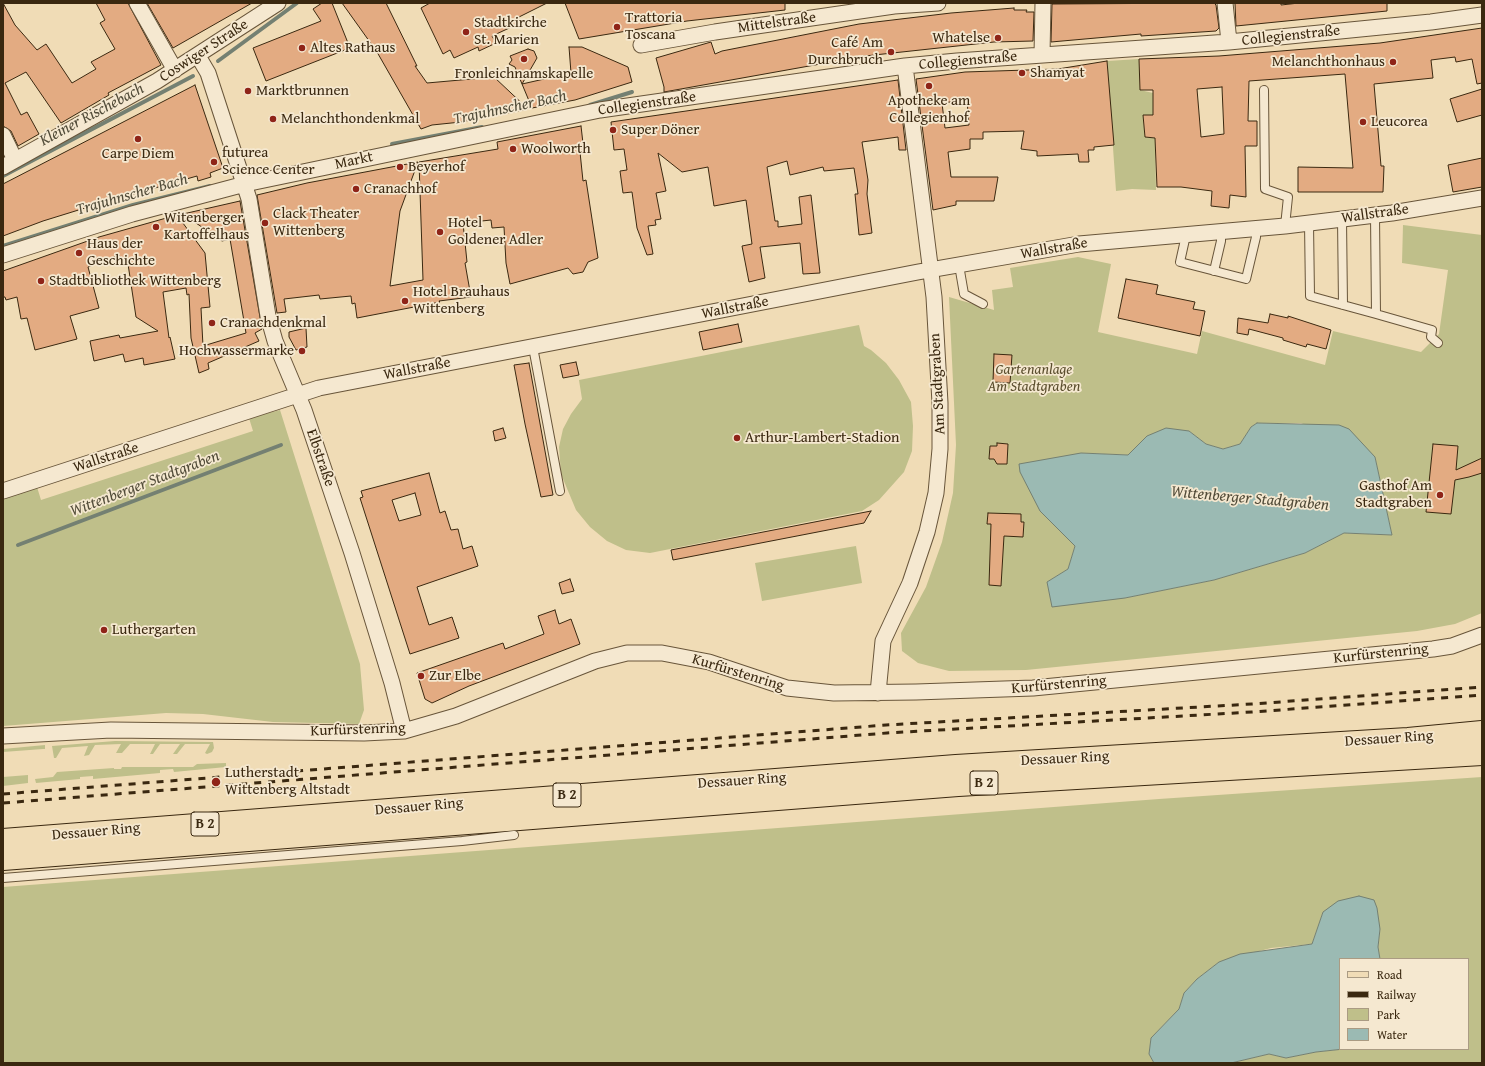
<!DOCTYPE html>
<html>
<head>
<meta charset="utf-8">
<style>
  body { margin:0 }
  #map { position:relative; width:1485px; height:1066px; overflow:hidden; background:#f0dcb6; font-family:"Gentium Book Plus",serif }
  canvas { display:block }
  .frame { position:absolute; inset:0; border:4px solid #3a2810; pointer-events:none }
  .legend { position:absolute; left:1339px; top:958px; width:130px; height:92px; box-sizing:border-box; background:#f5e8d0; border:1px solid #aa9b83; margin:0; padding:5px 7px; list-style:none; font-size:12px; color:#3a2810 }
  .legend li { display:flex; align-items:center; gap:8px; height:20px }
  .legend b { width:20px; border:1px solid #aa9b83 }
</style>
</head>
<body>
<div id="map">
<canvas width="1485" height="1066"></canvas>
<div class="frame"></div>
<ul class="legend">
<li><b style="height:5px;background:#f0dcb6"></b>Road</li>
<li><b style="height:5px;background:#3a2810"></b>Railway</li>
<li><b style="height:11px;background:#bfbf8a"></b>Park</li>
<li><b style="height:11px;background:#9bbab3"></b>Water</li>
</ul>
</div>
<script>
const c = document.querySelector('canvas').getContext('2d');
c.lineJoin = 'round';
function fillPath(path, color) {
  c.fillStyle = color;
  c.fill(path, 'evenodd');
}
function toPath(rows) {
  const path = new Path2D();
  for (const r of rows) {
    path.moveTo(r[0], r[1]);
    for (let i = 2; i < r.length; i += 2) path.lineTo(r[i], r[i + 1]);
  }
  return path;
}
function stroke(path, color, width, dash) {
  c.strokeStyle = color;
  c.lineWidth = width;
  c.lineCap = dash ? 'butt' : 'round';
  c.setLineDash(dash || []);
  c.stroke(path);
}
function label(font, color, halo, rows, align = 'center') {
  c.font = font + ' "Gentium Book Plus",serif';
  c.lineWidth = 3.5;
  c.setLineDash([]);
  c.textBaseline = 'middle';
  c.strokeStyle = halo;
  c.fillStyle = color;
  for (const [text, x, y, turn = 0] of rows) {
    c.save();
    c.translate(x, y);
    c.rotate((+turn || 0) * Math.PI / 180);
    c.textAlign = isNaN(turn) ? turn : align;
    if (halo) c.strokeText(text, 0, 0);
    c.fillText(text, 0, 0);
    c.restore();
  }
}
fillPath(toPath([
  [1139,59,1140,90,1153,93,1153,115,1143,116,1145,137,1155,138,1156,190,1132,189,1116,191,1107,61],
  [1403,225,1482,235,1482,613,1455,624,1417,631,1026,670,949,671,918,663,902,651,901,633,926,587,942,542,953,493,956,445,949,297,994,310,992,290,1013,287,1010,268,1078,257,1111,264,1098,332,1197,354,1202,331,1325,365,1333,331,1421,352,1439,334,1448,270,1402,263],
  [1257,423,1301,423,1375,457,1392,535,1344,533,1305,553,1214,580,1125,598,1047,582,1068,569,1075,546,1062,531,1081,453,1128,455,1147,436,1189,431,1206,444,1223,449,1240,444,1251,427],
  [859,325,864,346,871,350,886,363,899,380,911,402,913,426,912,451,904,472,879,500,862,511,650,553,626,550,607,541,590,527,576,510,561,474,559,447,563,429,571,414,582,399,579,380],
  [280,410,360,664,364,710,359,724,273,722,203,714,166,713,3,726,3,497,37,487,41,500,253,431,249,418],
  [856,546,862,583,762,601,755,563],
  [115,741,213,742,214,748,212,752,207,754,205,753,210,744,185,744,177,754,173,754,180,744,160,744,153,754,150,754,155,744,130,744,122,753,116,753,121,744,95,745,89,755,84,756,88,746,62,748,56,758,54,758,52,746],
  [45,745,45,749,43,749,3,752,3,749],
  [226,763,226,767,174,772,173,769,160,770,160,773,93,779,93,776,80,777,80,779,36,783,35,779,53,777,57,772,114,768,114,769,121,769,122,767,193,767,197,764],
  [28,775,28,783,3,786,3,777],
  [1482,777,1482,1063,1231,1063,1269,1054,1286,1058,1316,1052,1344,1049,1468,1049,1468,959,1380,959,1378,947,1380,929,1323,912,1312,944,1271,948,1219,962,1197,979,1184,993,1179,1009,1151,1038,1149,1054,1154,1063,3,1063,3,887,1159,799]
]), '#bfbf8a');
const water = toPath([
  [1257,423,1339,425,1349,429,1375,457,1392,535,1344,533,1305,553,1214,580,1125,598,1052,607,1047,582,1068,569,1075,546,1040,511,1020,472,1019,464,1081,453,1128,455,1147,436,1166,428,1189,431,1206,444,1223,449,1240,444,1251,427,1257,423],
  [1359,896,1374,900,1377,908,1380,929,1378,947,1380,959,1340,959,1340,1049,1344,1049,1316,1052,1286,1058,1269,1054,1231,1063,1154,1063,1149,1054,1151,1038,1179,1009,1184,993,1197,979,1219,962,1240,954,1312,944,1323,912,1338,901,1359,896]
]);
fillPath(water, '#9bbab3');
stroke(water, '#748072', 1);
stroke(toPath([
  [218,61,297,3],
  [590,105,632,92],
  [392,144,482,127],
  [3,176,193,76],
  [3,246,133,205,210,186],
  [18,545,281,445]
]), '#748072', 4);
const building = toPath([
  [3,3,15,25,37,50,46,44,72,83,96,69,91,62,115,49,100,23,105,20,96,3,128,3,161,65,108,93,109,95,61,123,26,72,5,83,21,115,27,112,39,134,18,146,11,131,3,126,3,3],
  [147,3,252,3,173,48,147,3],
  [322,3,332,3,350,48,266,81,253,48,321,21,313,9,322,3],
  [342,3,386,3,417,66,415,66,427,83,494,77,528,109,461,122,432,125,421,129,377,52,342,3],
  [430,3,547,3,515,19,518,24,492,36,496,43,479,51,478,47,454,58,450,50,443,54,421,8,430,3],
  [565,3,785,3,785,10,687,21,579,39,565,3],
  [1214,3,1216,5,1219,28,1216,31,1141,36,1141,34,1051,42,1052,4,1214,3],
  [1235,3,1281,3,1281,5,1299,3,1387,3,1387,11,1236,26,1235,3],
  [1014,8,1014,10,1027,10,1026,12,1034,12,1033,41,994,42,865,56,664,92,664,87,656,58,711,42,715,54,722,51,859,24,951,13,1014,8],
  [1482,28,1482,83,1477,84,1472,59,1456,62,1455,57,1431,60,1433,78,1374,84,1381,166,1384,166,1383,192,1298,192,1298,167,1353,168,1345,74,1249,81,1248,121,1257,121,1257,146,1245,146,1246,197,1230,195,1229,208,1211,206,1212,191,1181,187,1157,187,1155,138,1145,137,1143,115,1153,115,1153,90,1140,90,1139,59,1219,56,1380,43,1482,28],
  [1222,87,1224,134,1201,137,1197,89,1222,87],
  [569,47,582,47,628,67,632,82,575,100,532,108,522,84,571,73,569,47],
  [528,49,534,51,537,58,522,84,515,67,509,64,512,60,510,56,528,49],
  [1107,61,1114,145,1094,147,1094,150,1088,150,1089,162,1079,162,1078,154,1037,156,1037,151,1021,149,1024,131,983,132,983,139,970,139,970,149,948,152,951,177,998,177,994,201,956,201,956,205,933,210,916,79,965,72,1058,69,1107,61],
  [967,100,969,125,945,128,942,103,967,100],
  [898,80,906,150,899,150,898,137,862,142,868,180,867,194,872,233,859,235,855,194,858,194,854,168,824,171,823,167,790,175,787,161,767,167,775,221,778,221,778,227,802,224,799,197,811,195,820,273,803,274,800,243,760,247,765,278,749,282,742,246,752,244,746,200,714,206,708,167,682,172,658,153,666,191,656,193,661,219,655,220,656,225,648,226,653,254,647,255,637,228,632,192,623,193,620,171,627,170,624,149,614,150,611,122,898,80],
  [195,85,223,168,210,173,211,177,198,181,197,176,85,208,43,221,3,236,3,184,195,85],
  [1482,89,1482,115,1457,122,1450,99,1482,89],
  [581,126,584,152,580,152,583,181,586,180,598,258,588,262,583,272,573,274,568,268,510,284,506,263,504,227,492,228,491,220,463,223,467,262,465,263,471,297,439,301,440,302,357,318,355,303,352,304,351,296,320,299,319,295,284,299,286,312,277,313,257,195,307,183,418,162,400,211,390,286,423,280,419,162,498,149,497,142,581,126],
  [1482,158,1482,187,1453,192,1448,165,1482,158],
  [240,201,262,329,255,333,259,341,208,363,209,369,199,373,191,338,189,294,187,295,186,288,163,292,169,338,170,337,175,359,144,365,143,358,125,362,123,354,94,361,90,341,119,335,120,338,158,331,136,317,128,264,123,264,119,255,88,267,99,308,70,316,77,339,35,350,27,318,21,319,17,297,6,300,5,297,3,297,3,271,99,237,177,215,205,253,210,307,201,308,203,346,246,333,230,239,222,241,183,214,240,201],
  [1126,279,1158,285,1156,294,1195,302,1193,309,1205,311,1200,336,1118,318,1126,279],
  [1270,314,1288,318,1288,316,1331,330,1326,349,1307,344,1306,347,1283,340,1283,338,1249,329,1248,335,1237,333,1238,318,1268,323,1270,314],
  [738,324,742,342,703,350,699,332,738,324],
  [306,328,307,347,296,350,289,337,289,332,306,328],
  [994,354,1012,355,1010,383,993,382,994,354],
  [576,362,579,375,563,378,560,365,576,362],
  [529,363,553,495,541,497,525,424,514,365,529,363],
  [503,428,506,438,495,441,493,431,503,428],
  [997,443,1008,444,1007,464,997,464,994,459,989,459,990,446,997,446,997,443],
  [1433,444,1458,446,1456,470,1482,458,1482,473,1469,477,1455,480,1451,514,1426,512,1433,444],
  [429,473,440,513,445,511,451,530,458,529,463,549,472,546,478,566,417,587,429,625,452,617,459,638,410,654,360,498,363,497,361,491,429,473],
  [415,493,421,515,399,521,392,500,415,493],
  [871,511,864,523,673,560,671,550,871,511],
  [988,513,1021,514,1021,522,1024,522,1023,537,1004,536,1001,586,989,585,991,524,987,524,988,513],
  [570,579,574,591,562,594,559,583,570,579],
  [555,610,559,624,571,619,580,644,469,686,432,703,425,699,417,673,503,643,505,649,544,634,538,616,555,610]
]);
fillPath(building, '#e3ab82');
stroke(building, '#3a2810', 1);
const lane = toPath([
  [1264,90,1265,189,1288,197,1285,226],
  [1375,215,1376,314,1432,330,1431,337,1438,343],
  [1342,219,1343,305],
  [1309,223,1310,296,1376,314],
  [1186,235,1180,262,1246,279,1256,237,1256,229],
  [959,265,964,294,983,304],
  [1214,271,1221,241,1221,232],
  [533,347,560,491],
  [3,878,462,841,514,835]
]);
const street = toPath([
  [137,3,175,70],
  [1225,3,1229,42],
  [641,45,715,32,894,6,938,3],
  [1042,55,1043,3],
  [198,56,208,73,249,199,268,316,275,341,304,410,352,553,392,683,404,731],
  [3,135,15,160],
  [3,167,157,81,278,3],
  [3,255,132,214,245,184,600,110,905,66,957,61,1229,42,1431,22,1482,15],
  [3,491,319,388,918,272,1079,244,1285,226,1392,213,1482,198],
  [878,693,883,641,910,583,927,532,936,493,940,449,940,403,934,297,905,66],
  [3,736,111,730,364,733,404,731,456,716,595,661,627,653,662,653,709,662,787,688,834,693,916,692,1033,688,1433,649,1452,646,1482,635]
]);
const primary = toPath([
  [3,840,956,766,1408,739,1482,732],
  [3,859,958,785,1482,754]
]);
stroke(lane, '#68553a', 10);
stroke(street, '#68553a', 17);
stroke(primary, '#3a2810', 24);
stroke(lane, '#f5e8d0', 8);
stroke(street, '#f5e8d0', 15);
stroke(primary, '#f0dcb6', 22);
stroke(toPath([
  [3,794,886,725,1252,704,1482,687],
  [3,803,887,733,1252,712,1482,695]
]), '#3a2810', 3, [7, 7]);
for (const [x, y, r, color] of [
  [617,27,4,"#8f2418"],
  [466,32,4,"#8f2418"],
  [998,38,4,"#8f2418"],
  [302,48,4,"#8f2418"],
  [891,52,4,"#8f2418"],
  [524,59,4,"#8f2418"],
  [1393,62,4,"#8f2418"],
  [1022,73,4,"#8f2418"],
  [929,86,4,"#8f2418"],
  [248,91,4,"#8f2418"],
  [273,119,4,"#8f2418"],
  [1363,122,4,"#8f2418"],
  [613,130,4,"#8f2418"],
  [138,139,4,"#8f2418"],
  [513,149,4,"#8f2418"],
  [214,162,4,"#8f2418"],
  [400,167,4,"#8f2418"],
  [356,189,4,"#8f2418"],
  [265,223,4,"#8f2418"],
  [156,227,4,"#8f2418"],
  [440,232,4,"#8f2418"],
  [79,253,4,"#8f2418"],
  [41,281,4,"#8f2418"],
  [405,301,4,"#8f2418"],
  [212,323,4,"#8f2418"],
  [302,351,4,"#8f2418"],
  [737,438,4,"#8f2418"],
  [1440,495,4,"#8f2418"],
  [104,630,4,"#8f2418"],
  [421,676,4,"#8f2418"],
  [216,782,5,"#8f2418"]
]) {
  const dot = new Path2D();
  dot.arc(x, y, r, 0, 2 * Math.PI);
  c.fillStyle = color;
  c.fill(dot);
  stroke(dot, '#f5e8d0', 1.5);
}
for (const [x, y, w] of [
  [984,783,28],
  [567,795,28],
  [205,824,28]
]) {
  const box = new Path2D();
  box.roundRect(x - w / 2, y - 12, w, 24, 3);
  c.fillStyle = '#f5e8d0';
  c.fill(box);
  stroke(box, '#3a2810', 1);
}
label('bold 14px', '#3a2810', null, [
  ["B 2",984,783],
  ["B 2",567,795],
  ["B 2",205,824]
]);
label('15px', '#3a2810', '#f5e8d0', [
  ["Trattoria",625,18],
  ["Toscana",625,35],
  ["Stadtkirche",474,23],
  ["St. Marien",474,40],
  ["Whatelse",990,38,"right"],
  ["Café Am",883,43,"right"],
  ["Durchbruch",883,60,"right"],
  ["Altes Rathaus",310,48],
  ["Melanchthonhaus",1385,62,"right"],
  ["Shamyat",1030,73],
  ["Fronleichnamskapelle",524,74,"center"],
  ["Marktbrunnen",256,91],
  ["Apotheke am",929,101,"center"],
  ["Collegienhof",929,118,"center"],
  ["Melanchthondenkmal",281,119],
  ["Leucorea",1371,122],
  ["Super Döner",621,130],
  ["Woolworth",521,149],
  ["futurea",222,153],
  ["Science Center",222,170],
  ["Carpe Diem",138,154,"center"],
  ["Beyerhof",408,167],
  ["Cranachhof",364,189],
  ["Clack Theater",273,214],
  ["Wittenberg",273,231],
  ["Witenberger",164,218],
  ["Kartoffelhaus",164,235],
  ["Hotel",448,223],
  ["Goldener Adler",448,240],
  ["Haus der",87,244],
  ["Geschichte",87,261],
  ["Stadtbibliothek Wittenberg",49,281],
  ["Hotel Brauhaus",413,292],
  ["Wittenberg",413,309],
  ["Cranachdenkmal",220,323],
  ["Hochwassermarke",294,351,"right"],
  ["Arthur-Lambert-Stadion",745,438],
  ["Gasthof Am",1432,486,"right"],
  ["Stadtgraben",1432,503,"right"],
  ["Luthergarten",112,630],
  ["Zur Elbe",429,676],
  ["Lutherstadt",225,773],
  ["Wittenberg Altstadt",225,790]
], 'left');
label('15px', '#3a2810', '#f5e8d0', [
  ["Mittelstraße",777,23,-8],
  ["Collegienstraße",1291,36,-6],
  ["Coswiger Straße",204,51,-33],
  ["Collegienstraße",968,61,-5],
  ["Collegienstraße",647,104,-8],
  ["Markt",354,161,-12],
  ["Wallstraße",1375,214,-8],
  ["Wallstraße",1054,249,-10],
  ["Wallstraße",735,308,-11],
  ["Wallstraße",417,369,-11],
  ["Am Stadtgraben",938,384,-93],
  ["Wallstraße",106,458,-18],
  ["Elbstraße",320,458,71],
  ["Kurfürstenring",1381,654,-6],
  ["Kurfürstenring",738,673,17],
  ["Kurfürstenring",1059,685,-5],
  ["Kurfürstenring",358,730,-2],
  ["Dessauer Ring",1389,739,-4],
  ["Dessauer Ring",1065,759,-3],
  ["Dessauer Ring",742,781,-4],
  ["Dessauer Ring",419,807,-5],
  ["Dessauer Ring",96,832,-5]
]);
label('italic 15px', '#5b4e2e', '#f5e8d0', [
  ["Gartenanlage",1034,370],
  ["Am Stadtgraben",1034,387]
]);
label('italic 16px', '#524c39', '#f5e8d0', [
  ["Trajuhnscher Bach",510,108,-12],
  ["Kleiner Rischebach",92,115,-28],
  ["Trajuhnscher Bach",132,195,-16],
  ["Wittenberger Stadtgraben",145,484,-21],
  ["Wittenberger Stadtgraben",1250,499,5]
]);
</script>
</body>
</html>
